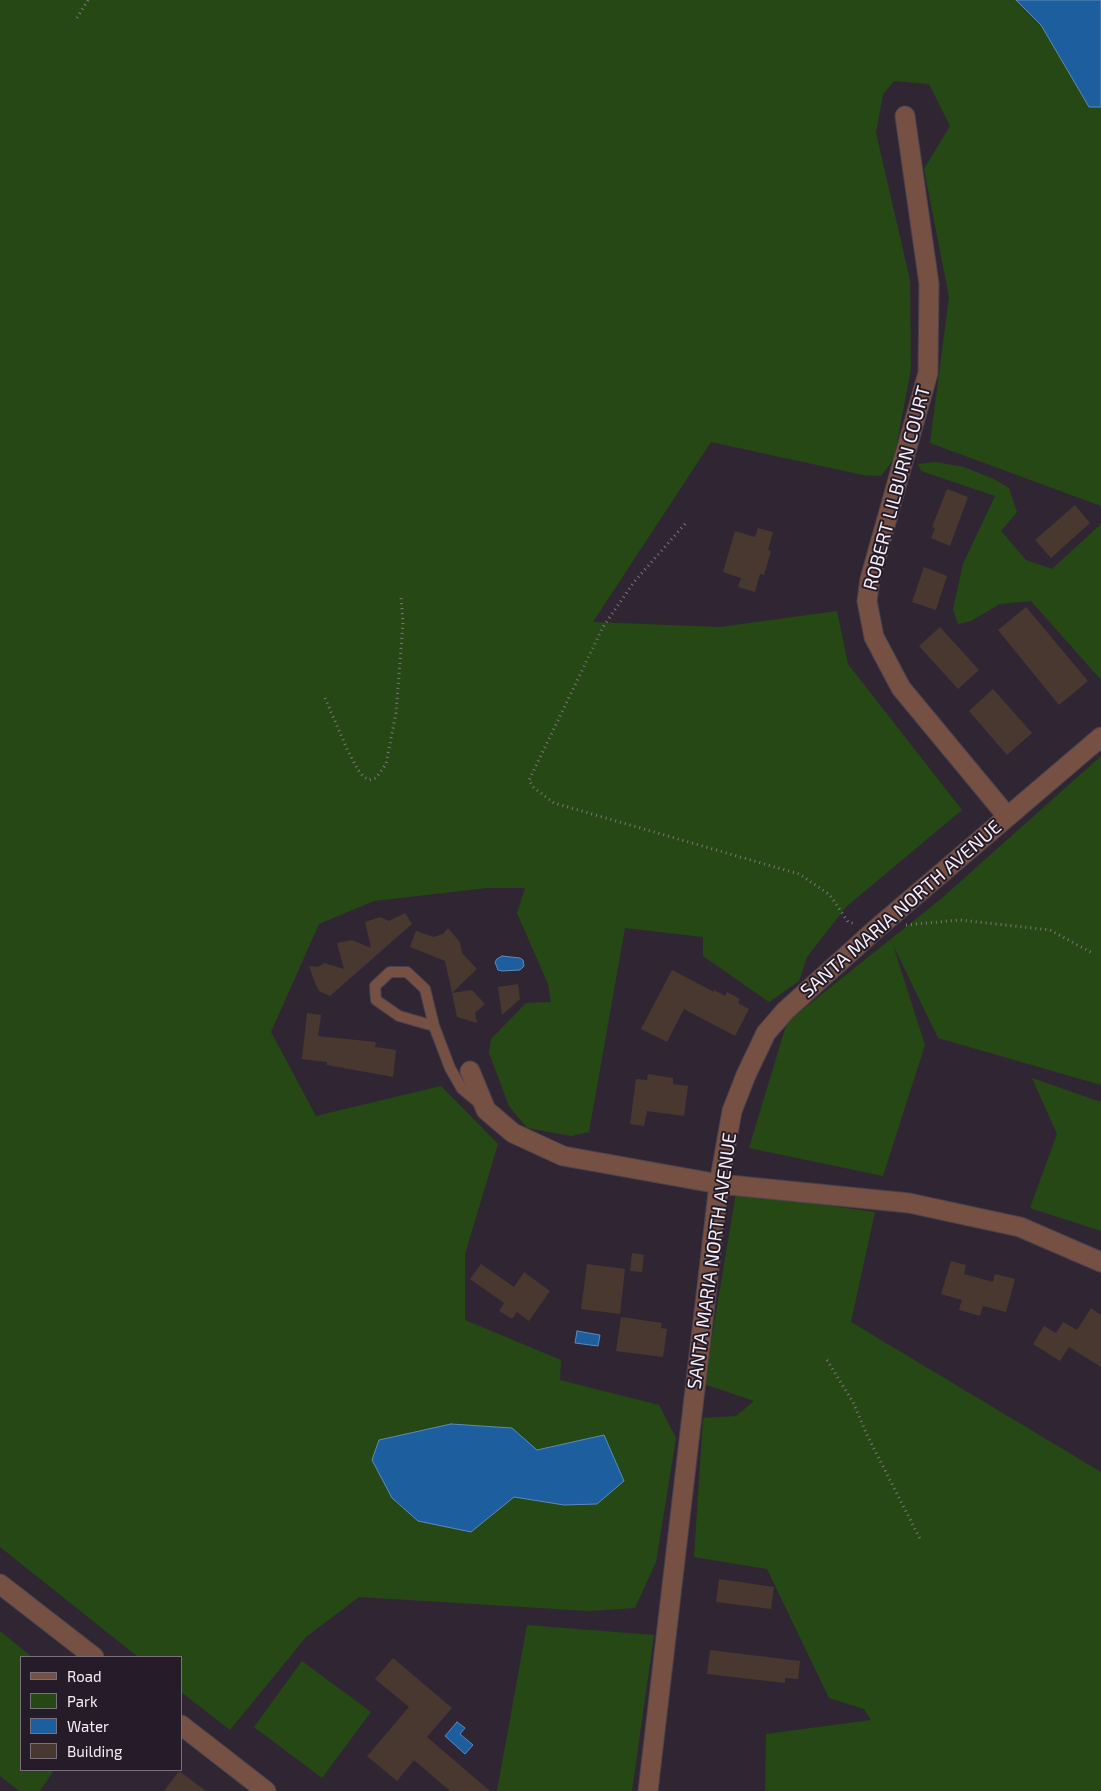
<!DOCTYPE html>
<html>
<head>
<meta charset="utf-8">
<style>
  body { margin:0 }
  #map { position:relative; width:1101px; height:1791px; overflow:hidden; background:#302633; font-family:"Exo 2",sans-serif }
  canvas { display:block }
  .legend { position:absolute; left:20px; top:1656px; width:162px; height:115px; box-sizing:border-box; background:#261c29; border:1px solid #78707b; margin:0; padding:6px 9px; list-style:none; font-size:15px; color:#f4eef7 }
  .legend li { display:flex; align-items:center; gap:10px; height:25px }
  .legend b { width:25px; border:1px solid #78707b }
</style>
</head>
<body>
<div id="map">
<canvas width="1101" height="1791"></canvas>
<ul class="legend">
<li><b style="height:6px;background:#765042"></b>Road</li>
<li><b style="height:14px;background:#264815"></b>Park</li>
<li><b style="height:14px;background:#1d5e9f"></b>Water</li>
<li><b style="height:14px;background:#493830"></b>Building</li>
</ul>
</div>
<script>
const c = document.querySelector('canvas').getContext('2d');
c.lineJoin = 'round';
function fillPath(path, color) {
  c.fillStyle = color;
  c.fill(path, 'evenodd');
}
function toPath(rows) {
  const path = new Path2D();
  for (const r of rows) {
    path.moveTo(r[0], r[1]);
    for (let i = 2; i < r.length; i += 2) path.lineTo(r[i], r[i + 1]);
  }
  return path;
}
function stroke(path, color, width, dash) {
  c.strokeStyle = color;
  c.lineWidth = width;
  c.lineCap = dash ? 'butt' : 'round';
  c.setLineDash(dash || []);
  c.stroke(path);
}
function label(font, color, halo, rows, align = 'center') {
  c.font = font + ' "Exo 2",sans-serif';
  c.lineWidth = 4;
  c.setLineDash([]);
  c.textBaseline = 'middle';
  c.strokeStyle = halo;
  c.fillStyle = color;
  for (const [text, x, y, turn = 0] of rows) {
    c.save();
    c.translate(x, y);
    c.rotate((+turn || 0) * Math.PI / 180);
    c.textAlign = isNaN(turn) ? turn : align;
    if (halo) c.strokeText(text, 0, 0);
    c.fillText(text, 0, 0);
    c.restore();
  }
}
fillPath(toPath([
  [0,0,1101,0,1101,506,930,443,949,297,924,169,950,126,929,84,894,81,883,94,876,133,910,280,911,369,894,459,881,476,863,475,711,442,593,622,720,627,837,611,848,664,962,810,846,907,807,957,799,981,769,1002,703,956,703,937,625,928,589,1132,571,1136,527,1128,509,1106,489,1053,491,1039,526,1003,551,1002,548,984,517,913,525,888,487,888,374,901,319,924,271,1032,316,1116,441,1086,498,1144,465,1254,465,1320,561,1360,560,1380,659,1405,676,1438,656,1562,635,1608,589,1611,359,1597,306,1637,230,1730,181,1692,181,1657,138,1657,0,1547],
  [936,462,964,467,994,479,1009,488,1017,512,1001,531,1026,560,1052,569,1101,524,1101,680,1031,601,1000,604,971,621,958,624,953,609,963,564,995,496,921,471,918,464],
  [1101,756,1101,1085,938,1038,893,945,925,1045,883,1176,749,1148,787,1022,942,898],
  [1032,1078,1101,1102,1101,1231,1030,1208,1057,1134],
  [736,1193,875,1212,851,1322,1101,1472,1101,1791,765,1791,766,1734,871,1720,864,1709,829,1698,767,1569,694,1557,703,1418,736,1416,754,1401,704,1384],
  [527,1625,654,1635,632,1791,497,1791],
  [0,1631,32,1657,21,1657,21,1770,54,1770,40,1791,19,1791,0,1776],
  [302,1661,371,1712,322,1778,254,1727]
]), '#264815');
const water = toPath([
  [1016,0,1101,0,1101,107,1089,107,1041,25,1016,0],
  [502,956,520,958,523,960,524,966,520,970,502,971,498,970,495,962,497,959,502,956],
  [577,1331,600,1335,598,1346,575,1343,577,1331],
  [451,1424,512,1428,537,1450,604,1435,624,1481,597,1504,564,1505,514,1497,471,1532,418,1521,392,1498,372,1460,379,1440,451,1424],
  [457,1722,465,1728,460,1734,473,1745,465,1754,445,1736,457,1722]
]);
fillPath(water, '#1d5e9f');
stroke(water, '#5e89b9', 1);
fillPath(toPath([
  [947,489,968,497,950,546,931,538,935,528,932,527],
  [1075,505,1090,523,1051,558,1035,540],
  [758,528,773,532,768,550,771,551,764,575,760,574,755,592,738,587,741,578,723,572,735,531,755,537],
  [924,567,947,576,936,610,912,602],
  [1026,607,1088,681,1059,705,998,630],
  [940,627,979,670,958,689,919,646],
  [993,689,1032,733,1007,755,969,711],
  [405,913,412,924,330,996,319,991,315,983,309,966,318,967,324,963,344,969,337,943,352,940,371,948,365,922,380,917,389,921],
  [448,928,460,942,462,953,477,969,452,993,445,961,410,947,416,931,434,937,443,934],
  [672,970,714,992,714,990,725,996,727,992,740,999,738,1003,749,1009,735,1036,684,1009,667,1042,641,1029],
  [518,984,520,999,502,1015,498,987],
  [472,990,485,1004,475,1013,477,1023,457,1017,452,993],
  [307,1013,321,1015,318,1036,376,1042,375,1047,396,1050,393,1077,327,1065,327,1062,302,1059],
  [648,1074,673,1078,673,1084,688,1086,684,1116,647,1111,644,1126,630,1124,636,1079,647,1080],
  [632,1253,644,1255,642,1272,630,1271],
  [951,1261,966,1265,964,1274,993,1282,995,1274,1015,1279,1006,1312,983,1306,980,1316,959,1310,962,1300,941,1294],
  [481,1264,514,1287,524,1272,550,1291,529,1321,517,1312,512,1319,499,1311,504,1303,470,1279],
  [587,1264,625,1269,620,1314,581,1309],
  [1091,1308,1101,1315,1101,1367,1069,1347,1060,1361,1033,1344,1044,1326,1056,1333,1063,1322,1077,1330],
  [621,1317,662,1323,661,1328,667,1329,663,1357,616,1351],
  [719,1579,774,1587,771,1609,716,1602],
  [710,1650,800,1661,798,1679,785,1678,785,1683,707,1674],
  [393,1658,452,1708,427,1737,490,1791,450,1791,414,1760,397,1781,367,1756,409,1707,375,1679],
  [179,1771,206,1791,164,1791]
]), '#493830');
const lane = toPath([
  [434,1026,399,1016,376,1000,375,986,390,972,407,972,425,989,434,1026,450,1068,462,1089,480,1104]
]);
const street = toPath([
  [905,116,929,284,928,373,870,579,867,601,874,637,901,688,1007,816],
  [470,1071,486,1110,513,1133,563,1156,719,1184,909,1203,1020,1227,1101,1262],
  [0,1584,94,1657],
  [181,1725,266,1791],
  [648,1791,719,1184,732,1111,746,1075,766,1033,785,1011,876,929,1101,737]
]);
stroke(lane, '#4b424e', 12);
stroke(street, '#4b424e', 21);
stroke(toPath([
  [77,18,88,0],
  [685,524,634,582,603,627,529,780,533,787,554,803,799,874,830,895,848,922,856,924],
  [325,698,347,749,358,770,363,776,369,780,376,778,386,764,396,713,403,623,401,597],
  [906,925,960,920,1050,930,1094,954],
  [827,1360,853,1402,867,1435,920,1539]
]), '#7d7580', 3, [1, 4]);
stroke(lane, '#765042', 10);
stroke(street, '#765042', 19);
label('19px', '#f4eef7', '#261c29', [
  ["ROBERT LILBURN COURT",897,488,-75],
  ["SANTA MARIA NORTH AVENUE",901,909,-41],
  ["SANTA MARIA NORTH AVENUE",712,1261,-82]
]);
</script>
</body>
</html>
